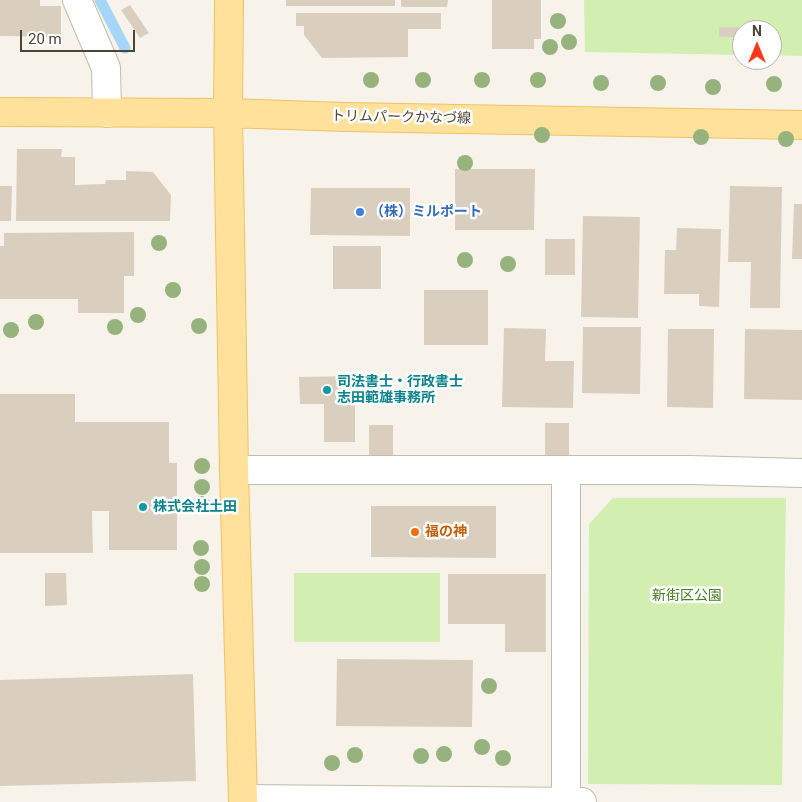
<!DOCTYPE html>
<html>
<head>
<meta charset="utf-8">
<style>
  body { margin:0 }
  #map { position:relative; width:802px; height:802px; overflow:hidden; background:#f7f3eb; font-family:Roboto,sans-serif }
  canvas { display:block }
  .north { position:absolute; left:732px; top:20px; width:50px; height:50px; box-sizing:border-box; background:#fff; border:1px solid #b7b4af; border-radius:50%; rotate:0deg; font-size:14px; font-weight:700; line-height:20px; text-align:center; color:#4c4437 }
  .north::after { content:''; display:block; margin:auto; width:18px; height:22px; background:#ff3819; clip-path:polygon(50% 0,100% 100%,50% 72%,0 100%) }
  .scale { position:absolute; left:20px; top:30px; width:115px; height:22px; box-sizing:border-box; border:2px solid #4c4437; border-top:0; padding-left:6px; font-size:15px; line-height:18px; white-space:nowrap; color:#4c4437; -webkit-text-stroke:4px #fff; paint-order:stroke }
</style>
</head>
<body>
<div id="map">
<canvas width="802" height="802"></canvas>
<div class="north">N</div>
<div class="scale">20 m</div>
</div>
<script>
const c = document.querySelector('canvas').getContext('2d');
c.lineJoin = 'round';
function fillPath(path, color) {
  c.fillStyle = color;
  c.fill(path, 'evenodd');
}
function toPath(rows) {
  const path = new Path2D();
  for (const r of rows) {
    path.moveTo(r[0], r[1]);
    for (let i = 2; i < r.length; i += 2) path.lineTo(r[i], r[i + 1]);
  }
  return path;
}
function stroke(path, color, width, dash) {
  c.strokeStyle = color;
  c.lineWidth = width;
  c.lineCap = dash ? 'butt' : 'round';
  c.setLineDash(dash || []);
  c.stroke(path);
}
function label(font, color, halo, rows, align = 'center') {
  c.font = font + ' Roboto,"Noto Sans JP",sans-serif';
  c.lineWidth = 5;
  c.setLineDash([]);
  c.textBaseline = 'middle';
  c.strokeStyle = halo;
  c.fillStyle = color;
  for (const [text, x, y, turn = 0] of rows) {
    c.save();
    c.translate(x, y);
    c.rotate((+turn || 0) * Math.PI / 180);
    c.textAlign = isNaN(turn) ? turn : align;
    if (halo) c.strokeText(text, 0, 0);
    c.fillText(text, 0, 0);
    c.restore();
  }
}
fillPath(toPath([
  [584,0,802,0,802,56,772,55,772,30,742,30,742,55,585,52],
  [613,498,786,498,782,785,588,784,589,524],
  [294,573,440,573,440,642,294,642]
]), '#d3eeb1');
stroke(toPath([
  [100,0,125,48]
]), '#a3d6f7', 11);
fillPath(toPath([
  [0,0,40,0,40,6,61,6,61,37,0,36],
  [286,0,395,0,395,6,286,6],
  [401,0,448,0,447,7,401,7],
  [492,0,541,0,541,39,534,39,534,49,492,49],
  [130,5,149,33,140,38,121,10],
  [296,13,441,13,441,29,408,29,408,57,322,58,304,35,304,26,296,26],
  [719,27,746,27,746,30,742,30,742,37,719,37],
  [17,149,62,149,61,157,75,157,75,185,105,184,106,180,126,180,126,171,153,172,171,195,170,221,16,221],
  [455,169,535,169,534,230,455,230],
  [0,186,12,186,11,221,0,221],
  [730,186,782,187,780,308,750,308,751,262,728,262],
  [311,188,410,188,410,236,310,235],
  [794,204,802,204,802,259,792,259],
  [583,216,640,217,638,318,581,317],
  [677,228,721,229,719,307,699,306,699,294,664,294,665,250,676,250],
  [134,232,134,276,124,276,124,313,78,313,78,299,0,299,0,246,4,246,4,233],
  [545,239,575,239,575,275,545,275],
  [333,246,381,246,381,289,333,289],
  [424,290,488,290,488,345,424,345],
  [583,327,641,327,640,394,582,393],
  [504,328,546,329,545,361,574,361,573,408,502,407],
  [668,329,714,329,713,408,667,407],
  [745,329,802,330,802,400,744,399],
  [355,376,355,442,324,442,324,404,300,404,299,377],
  [0,394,75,394,75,422,169,422,169,463,177,463,177,550,109,550,109,511,92,511,93,553,0,553],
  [545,423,569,423,569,456,545,456],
  [369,425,393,425,393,458,369,457],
  [371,506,496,506,496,558,371,557],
  [45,573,66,573,67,605,45,606],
  [448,574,546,574,546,652,505,652,505,624,448,624],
  [337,659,473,660,472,727,336,726],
  [193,674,196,781,0,786,0,680]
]), '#dacfbf');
const minor = toPath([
  [77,0,106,68,107,113],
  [234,470,690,470,802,473],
  [566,470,566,802],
  [243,799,582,802]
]);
const major = toPath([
  [229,0,228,113,234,470,243,802],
  [0,112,228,113,345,117,802,125]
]);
stroke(minor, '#c3bbac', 30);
stroke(major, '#efc260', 30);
stroke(minor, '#fff', 28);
stroke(major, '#ffe19b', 28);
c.fillStyle = '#96b37d';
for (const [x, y] of [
  [558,21],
  [569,42],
  [550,47],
  [371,80],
  [423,80],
  [482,80],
  [538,80],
  [601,83],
  [658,83],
  [774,84],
  [713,87],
  [542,135],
  [701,137],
  [786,139],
  [465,163],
  [159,243],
  [465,260],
  [508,264],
  [173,290],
  [138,315],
  [36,322],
  [199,326],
  [115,327],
  [11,330],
  [202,466],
  [202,487],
  [202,504],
  [201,548],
  [202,567],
  [202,584],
  [489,686],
  [482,747],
  [444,754],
  [355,755],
  [421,756],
  [503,758],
  [332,763]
]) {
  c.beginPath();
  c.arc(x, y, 8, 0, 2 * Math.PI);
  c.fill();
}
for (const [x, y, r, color] of [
  [360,212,5,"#3f7fe0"],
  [327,390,5,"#0f9aa8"],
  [143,507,5,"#0f9aa8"],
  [415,532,5,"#e8710a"]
]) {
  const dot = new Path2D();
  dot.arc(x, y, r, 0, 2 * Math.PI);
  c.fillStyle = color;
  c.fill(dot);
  stroke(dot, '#fff', 2);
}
label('14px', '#4c4437', '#fff', [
  ["トリムパークかなづ線",401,118,1]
]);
label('bold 14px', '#366cbe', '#fff', [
  ["（株）ミルポート",370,212]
], 'left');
label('bold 14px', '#0d838f', '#fff', [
  ["司法書士・行政書士",337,382],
  ["志田範雄事務所",337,398],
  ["株式会社土田",153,507]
], 'left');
label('bold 14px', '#c56008', '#fff', [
  ["福の神",425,532]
], 'left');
label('14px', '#477f23', '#fff', [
  ["新街区公園",687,596]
]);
</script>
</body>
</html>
